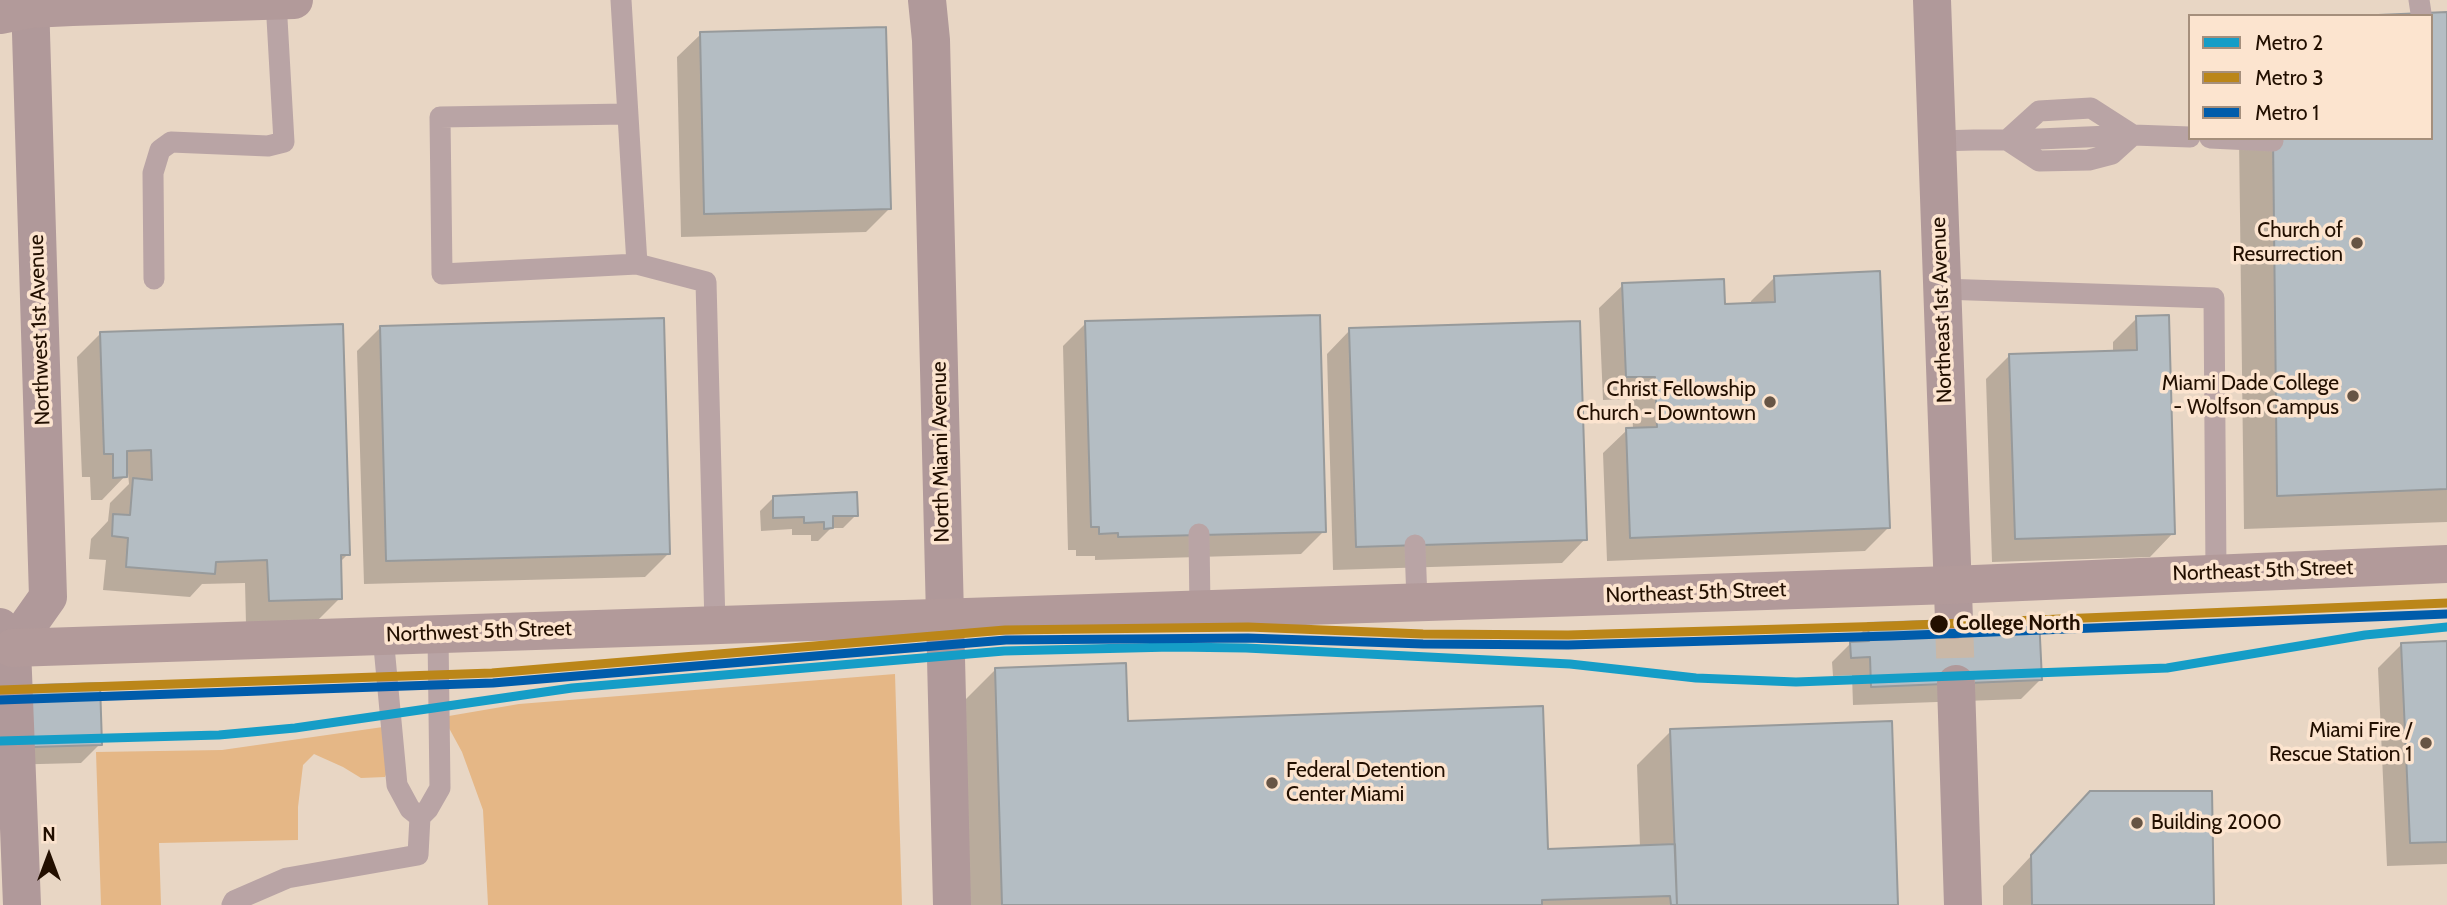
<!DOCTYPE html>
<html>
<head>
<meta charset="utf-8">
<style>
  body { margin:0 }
  #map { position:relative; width:2447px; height:905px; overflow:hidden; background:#e8d6c4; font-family:Cabin,sans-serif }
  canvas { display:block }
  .legend { position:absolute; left:2188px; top:14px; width:245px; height:126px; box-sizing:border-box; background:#fce4cf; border:2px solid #a58f7c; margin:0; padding:9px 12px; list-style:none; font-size:21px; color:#220f00 }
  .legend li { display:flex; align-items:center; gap:14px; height:35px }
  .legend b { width:35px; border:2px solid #a58f7c }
  .north { position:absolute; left:14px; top:821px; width:70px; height:70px; -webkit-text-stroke:5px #fce4cf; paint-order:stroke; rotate:0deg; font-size:19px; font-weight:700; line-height:28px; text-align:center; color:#220f00 }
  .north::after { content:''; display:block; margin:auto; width:24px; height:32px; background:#220f00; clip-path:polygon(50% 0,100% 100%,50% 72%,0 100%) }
</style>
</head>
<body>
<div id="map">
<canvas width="2447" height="905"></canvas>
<ul class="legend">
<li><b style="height:9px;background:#159dc7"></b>Metro 2</li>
<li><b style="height:9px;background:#bb8619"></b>Metro 3</li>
<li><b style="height:9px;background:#005cab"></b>Metro 1</li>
</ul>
<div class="north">N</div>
</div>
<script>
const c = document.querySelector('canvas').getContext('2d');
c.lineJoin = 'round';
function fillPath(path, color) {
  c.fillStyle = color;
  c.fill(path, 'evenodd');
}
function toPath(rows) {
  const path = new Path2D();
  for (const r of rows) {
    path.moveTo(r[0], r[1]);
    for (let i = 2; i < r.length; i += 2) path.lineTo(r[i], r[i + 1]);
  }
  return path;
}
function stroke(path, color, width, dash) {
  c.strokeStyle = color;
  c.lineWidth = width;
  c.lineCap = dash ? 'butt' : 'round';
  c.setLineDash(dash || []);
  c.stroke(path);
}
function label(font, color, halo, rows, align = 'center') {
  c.font = font + ' Cabin,sans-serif';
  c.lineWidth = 7;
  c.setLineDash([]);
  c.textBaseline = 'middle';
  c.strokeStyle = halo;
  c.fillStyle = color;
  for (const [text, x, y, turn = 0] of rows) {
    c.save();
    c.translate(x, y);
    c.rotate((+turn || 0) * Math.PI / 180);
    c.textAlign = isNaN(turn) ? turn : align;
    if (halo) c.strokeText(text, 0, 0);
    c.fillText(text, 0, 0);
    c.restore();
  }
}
fillPath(toPath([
  [895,674,902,905,488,905,483,810,462,752,443,717,519,704],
  [390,726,395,752,385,777,361,778,343,767,314,754,303,765,298,807,298,840,159,843,161,905,101,905,96,752,222,750]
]), '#e5b786');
fillPath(toPath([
  [2447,14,2447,522,2244,529,2239,138,2431,138],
  [701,34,889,209,866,232,681,237,677,57],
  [1775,277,1888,528,1865,551,1607,561,1603,453,1627,430,1633,430,1632,399,1603,400,1599,308,1623,285,1723,306,1751,305,1751,301],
  [2137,318,2173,533,2150,557,1992,562,1986,379,2010,355,2113,353,2113,342],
  [1086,323,1324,531,1301,554,1095,560,1095,556,1076,556,1076,550,1068,550,1063,346],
  [381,327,669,553,645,577,364,584,357,351],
  [1350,330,1585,539,1562,563,1333,570,1327,354],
  [101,333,348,554,339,563,340,598,317,621,246,624,245,583,202,584,190,597,103,590,106,560,89,559,91,539,108,521,110,503,129,484,128,473,102,500,91,500,90,477,82,477,77,357],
  [773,498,856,515,843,528,831,528,818,541,811,541,811,535,792,535,792,529,761,531,760,511],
  [1869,625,2040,680,2021,699,1853,705,1852,675,1833,676,1832,662],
  [2447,643,2447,864,2387,866,2378,668,2401,645],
  [996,669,1126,723,1547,851,1640,847,1637,765,1671,731,1897,905,967,905,961,704],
  [0,688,100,744,81,763,0,765],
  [2090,793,2212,905,2003,905,2003,886]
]), '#0003');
const building = toPath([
  [2447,12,2447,489,2277,496,2273,138,2431,138,2431,16,2355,16,2447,12],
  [886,27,891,209,704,214,700,32,886,27],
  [1880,271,1890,528,1630,538,1626,428,1657,427,1655,377,1626,377,1622,283,1724,279,1725,304,1775,302,1774,276,1880,271],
  [1320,315,1326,532,1118,537,1118,533,1099,534,1099,527,1091,527,1085,321,1320,315],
  [2169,315,2175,534,2015,539,2009,354,2137,350,2136,316,2169,315],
  [664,318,670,554,386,561,380,326,664,318],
  [1580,321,1587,540,1356,547,1349,328,1580,321],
  [343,324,350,555,341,555,342,599,269,601,267,560,216,562,215,574,126,567,128,538,112,536,113,514,130,515,133,478,152,480,151,450,127,451,127,477,113,478,113,454,104,454,100,332,343,324],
  [857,492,858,516,833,516,833,528,824,529,824,522,804,523,804,517,773,518,773,496,857,492],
  [2039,617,2042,680,1871,687,1870,657,1851,658,1850,642,1869,641,1868,623,2039,617],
  [2447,641,2447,842,2410,843,2401,643,2447,641],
  [1126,663,1128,721,1543,706,1548,849,1675,844,1677,905,1671,905,1670,896,1542,900,1542,905,1002,905,995,668,1126,663],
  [100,683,102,745,0,748,0,686,100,683],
  [1892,721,1898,905,1677,905,1670,729,1892,721],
  [2090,791,2212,791,2214,905,2032,905,2031,855,2090,791]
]);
fillPath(building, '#b4bdc3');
stroke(building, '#979a9b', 2);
stroke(toPath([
  [1954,620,1956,684]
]), '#cab8a7', 38, [38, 19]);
stroke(toPath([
  [621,0,637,264,442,274,440,117,626,114],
  [2419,0,2421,13],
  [2210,138,2273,141],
  [2007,140,2039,161,2089,160,2112,154,2133,135,2190,137],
  [1936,141,1974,140,2007,140,2039,139,2133,135,2091,108,2039,111,2007,140],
  [637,264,706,282,715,625],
  [154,279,153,173,160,150,171,142,268,146,284,142,276,1],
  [1941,289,2214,298,2216,573],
  [1199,534,1200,609],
  [1415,545,1417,602],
  [383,636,397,785,410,809,420,817],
  [232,905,234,901,287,878,418,855,420,817,428,809,440,788,438,635]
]), '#b9a4a5', 21);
stroke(toPath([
  [927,0,931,40,952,905],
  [1932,0,1954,620],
  [0,627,12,648,22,905],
  [12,648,48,597,30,0],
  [1956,684,1963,905]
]), '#b0999a', 38);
stroke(toPath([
  [0,15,30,9,72,7,294,0],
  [12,648,1951,585,2447,564]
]), '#b29a9a', 38);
stroke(toPath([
  [0,741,219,735,295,728,572,688,1004,651,1172,647,1246,648,1570,664,1696,678,1796,682,2167,668,2365,635,2447,627]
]), '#159dc7', 9);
stroke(toPath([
  [0,690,492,673,1005,630,1248,627,1423,634,1568,635,1891,626,2447,603]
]), '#bb8619', 9);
stroke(toPath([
  [0,700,493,683,1006,640,1248,638,1423,644,1568,645,1891,636,2447,614]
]), '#005cab', 9);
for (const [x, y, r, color] of [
  [2357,243,7,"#675545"],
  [2353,396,7,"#675545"],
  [1770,402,7,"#675545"],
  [1939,624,10,"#220f00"],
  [2426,743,7,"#675545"],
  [1272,783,7,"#675545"],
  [2137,823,7,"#675545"]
]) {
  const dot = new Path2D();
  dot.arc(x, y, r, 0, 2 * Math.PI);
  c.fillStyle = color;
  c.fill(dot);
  stroke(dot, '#fce4cf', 2.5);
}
label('21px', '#220f00', '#fce4cf', [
  ["Church of",2343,231],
  ["Resurrection",2343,255],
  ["Miami Dade College",2339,384],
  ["- Wolfson Campus",2339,408],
  ["Christ Fellowship",1756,390],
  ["Church - Downtown",1756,414],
  ["Miami Fire /",2412,731],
  ["Rescue Station 1",2412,755],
  ["Federal Detention",1286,771,"left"],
  ["Center Miami",1286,795,"left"],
  ["Building 2000",2151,823,"left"]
], 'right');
label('21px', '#220f00', '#fce4cf', [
  ["Northeast 1st Avenue",1942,310,-92],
  ["Northwest 1st Avenue",40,330,-92],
  ["North Miami Avenue",941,452,-91],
  ["Northeast 5th Street",2263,571,-2],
  ["Northeast 5th Street",1696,593,-2],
  ["Northwest 5th Street",479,632,-2]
]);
label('bold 21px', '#220f00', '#fce4cf', [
  ["College North",1956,624]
], 'left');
</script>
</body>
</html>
